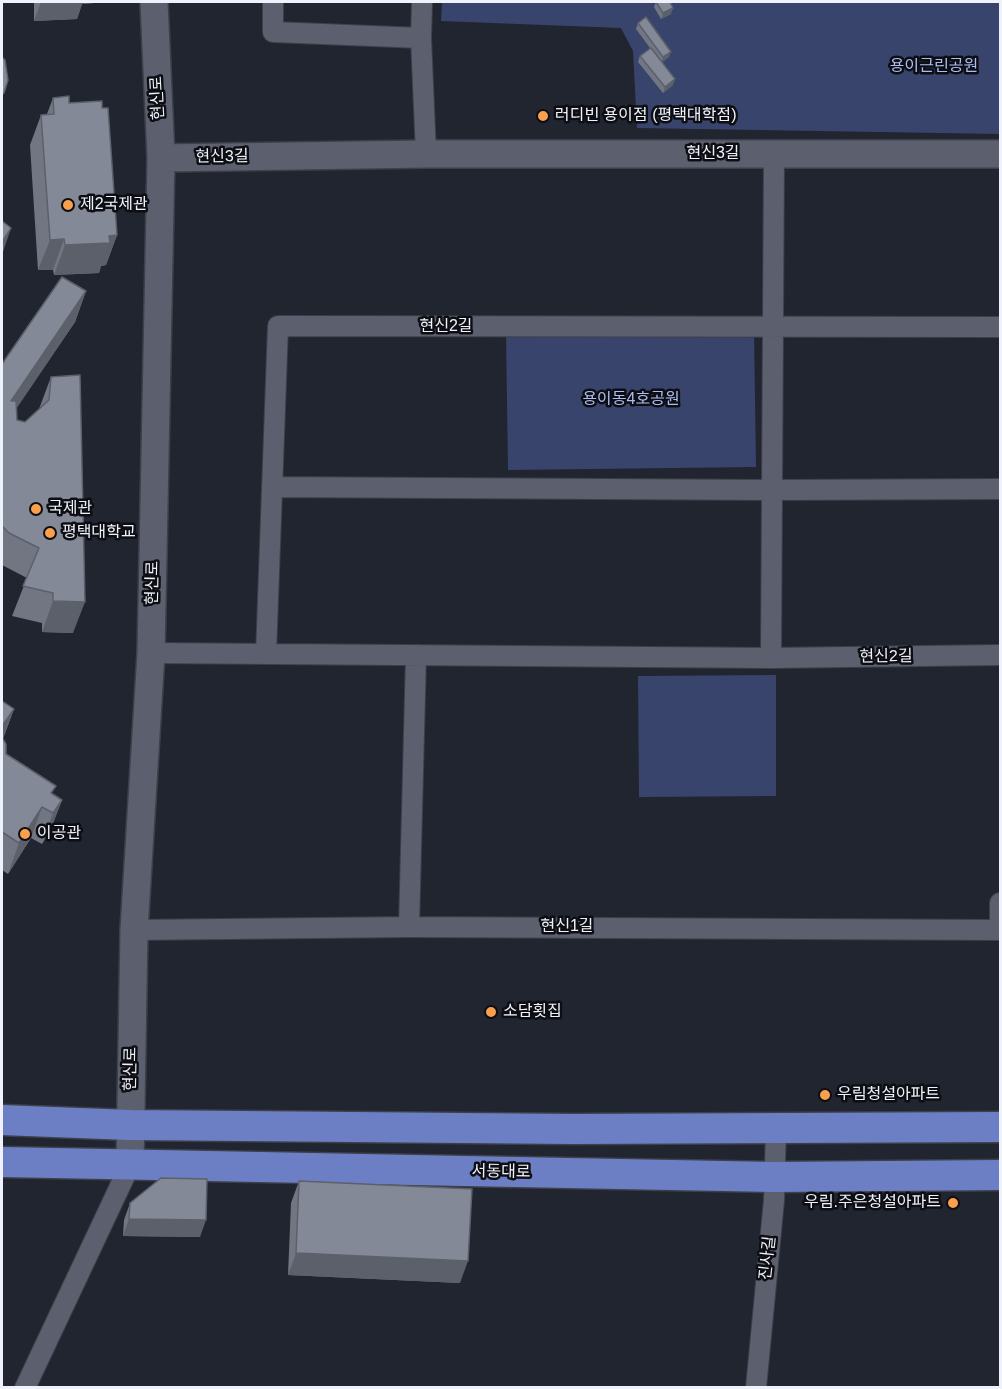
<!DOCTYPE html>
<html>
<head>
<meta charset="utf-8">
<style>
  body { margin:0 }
  #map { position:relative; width:1002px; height:1389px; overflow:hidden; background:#212530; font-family:Arial,sans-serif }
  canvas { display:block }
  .frame { position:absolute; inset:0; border:3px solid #eff2fa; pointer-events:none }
</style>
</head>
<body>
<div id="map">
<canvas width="1002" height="1389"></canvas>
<div class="frame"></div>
</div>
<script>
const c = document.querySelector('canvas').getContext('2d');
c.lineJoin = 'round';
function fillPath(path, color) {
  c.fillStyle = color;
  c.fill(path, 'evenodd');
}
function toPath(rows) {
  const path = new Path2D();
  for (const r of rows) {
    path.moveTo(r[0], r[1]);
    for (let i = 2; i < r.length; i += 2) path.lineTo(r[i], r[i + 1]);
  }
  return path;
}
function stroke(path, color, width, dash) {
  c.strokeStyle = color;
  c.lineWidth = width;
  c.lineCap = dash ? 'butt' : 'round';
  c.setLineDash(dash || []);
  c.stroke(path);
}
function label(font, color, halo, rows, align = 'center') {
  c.font = font + ' Arial,"Noto Sans KR",sans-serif';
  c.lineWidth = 5;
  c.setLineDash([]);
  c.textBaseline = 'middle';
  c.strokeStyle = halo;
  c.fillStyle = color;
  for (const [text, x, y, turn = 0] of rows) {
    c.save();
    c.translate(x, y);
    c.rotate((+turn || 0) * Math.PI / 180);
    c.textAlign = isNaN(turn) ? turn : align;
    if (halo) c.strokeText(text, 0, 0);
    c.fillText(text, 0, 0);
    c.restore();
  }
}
fillPath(toPath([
  [442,2,1000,2,1000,134,637,128,633,51,621,28,441,21],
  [754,331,756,467,508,470,506,333],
  [776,675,776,796,639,797,638,676]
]), '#38446c');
const street = toPath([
  [273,2,273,32,421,38],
  [422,2,421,38,426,154],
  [272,487,771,490,1000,489],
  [151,653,771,658,1000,655],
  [266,654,278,326,1000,327],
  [771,658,774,154],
  [409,927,416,655],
  [134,930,409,927,1000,930],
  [1000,930,1000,903],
  [25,1388,130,1165],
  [756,1388,774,1200,776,1129]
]);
const secondary = toPath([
  [161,158,426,154,1000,154],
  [130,1165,134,930,151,653,161,158,154,2]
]);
const primary = toPath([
  [2,1120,130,1125,573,1129,1000,1127],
  [2,1162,774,1177,1000,1175]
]);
stroke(street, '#3d404a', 22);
stroke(secondary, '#3d404a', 30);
stroke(primary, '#3d404a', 33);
stroke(street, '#5c606e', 20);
stroke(secondary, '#5c606e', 27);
stroke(primary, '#6c7fc4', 30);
fillPath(toPath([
  [34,2,94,2,94,3,82,4,77,19,34,21],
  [656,2,671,14,661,19,654,7],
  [638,23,669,57,662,62,673,85,663,93,638,62,640,56,650,48,636,29],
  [53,98,69,103,102,108,117,235,106,265,101,266,99,273,54,275,53,270,38,270,30,145,41,115,47,114],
  [86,291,75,322,17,407,17,420,25,422,39,409,51,377,73,633,42,632,42,623,12,616,27,578,2,565,2,364],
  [2,701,14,709,3,739,6,754,53,794,62,800,50,831,42,844,31,838,8,874,2,870],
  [299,1181,460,1283,288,1275,291,1203],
  [130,1203,200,1237,123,1236,124,1220]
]), '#727683');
fillPath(toPath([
  [41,2,94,2,94,3,82,4,77,19,34,21],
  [673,8,671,14,661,19,663,13],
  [671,52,669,57,661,63,663,57],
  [675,79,673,85,663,93,665,87],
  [11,228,2,255,2,242],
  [117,235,106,265,101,266,99,273,54,275,65,245],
  [64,239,53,270,38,270,50,240],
  [86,291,75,322,2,430,11,401],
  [53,601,85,602,73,633,42,632],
  [14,709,2,740,2,741,2,726],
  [62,800,50,831,42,844,53,813],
  [42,807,31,838,8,874,19,843],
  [129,1219,206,1220,200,1237,123,1236],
  [296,1253,468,1261,460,1283,288,1275]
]), '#5c606a');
const building = toPath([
  [656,2,670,2,673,8,663,13,656,2],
  [646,17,671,52,663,57,638,23,646,17],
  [651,48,675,79,665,87,640,56,651,48],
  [2,57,5,60,8,80,4,93,2,94,2,57],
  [69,96,69,103,102,101,102,108,108,108,117,235,109,236,110,243,65,245,64,239,50,240,41,115,54,114,53,98,69,96],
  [2,221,11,228,2,242,2,221],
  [62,277,86,291,11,401,16,401,17,420,25,422,49,400,51,377,80,375,85,602,53,601,53,593,23,586,39,548,9,533,2,526,2,364,62,277],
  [2,701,14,709,2,726,2,701],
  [2,737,6,744,6,754,56,786,51,793,62,800,53,813,42,807,19,843,2,832,2,737],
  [161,1178,207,1179,206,1220,129,1219,130,1203,161,1178],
  [299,1181,472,1189,468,1261,296,1253,299,1181]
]);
fillPath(building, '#848998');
stroke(building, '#5c606a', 1.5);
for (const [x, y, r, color] of [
  [543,116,6,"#f99f4d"],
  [68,205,6,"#f99f4d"],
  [36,509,6,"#f99f4d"],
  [50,533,6,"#f99f4d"],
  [25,834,6,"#f99f4d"],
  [491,1012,6,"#f99f4d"],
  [825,1095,6,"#f99f4d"],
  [953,1203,6,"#f99f4d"]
]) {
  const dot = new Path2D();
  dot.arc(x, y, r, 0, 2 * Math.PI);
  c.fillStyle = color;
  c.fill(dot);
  stroke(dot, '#0d0e13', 2);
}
label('16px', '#acbdf2', '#0d0e13', [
  ["용이근린공원",934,67],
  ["용이동4호공원",631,400]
]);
label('16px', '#eff2fa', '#0d0e13', [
  ["현신로",158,98,-93],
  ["현신3길",713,154],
  ["현신3길",222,157,-1],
  ["현신2길",446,327],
  ["현신로",153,583,-89],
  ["현신2길",886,657,-1],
  ["현신1길",567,927],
  ["현신로",131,1069,-89],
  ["서동대로",501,1172,1],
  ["진사길",768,1258,-84]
]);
label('16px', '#eff2fa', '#0d0e13', [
  ["러디빈 용이점 (평택대학점)",555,116],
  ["제2국제관",80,205],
  ["국제관",48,509],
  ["평택대학교",62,533],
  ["이공관",37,834],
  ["소담횟집",503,1012],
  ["우림청설아파트",837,1095],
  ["우림.주은청설아파트",941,1203,"right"]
], 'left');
</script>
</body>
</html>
